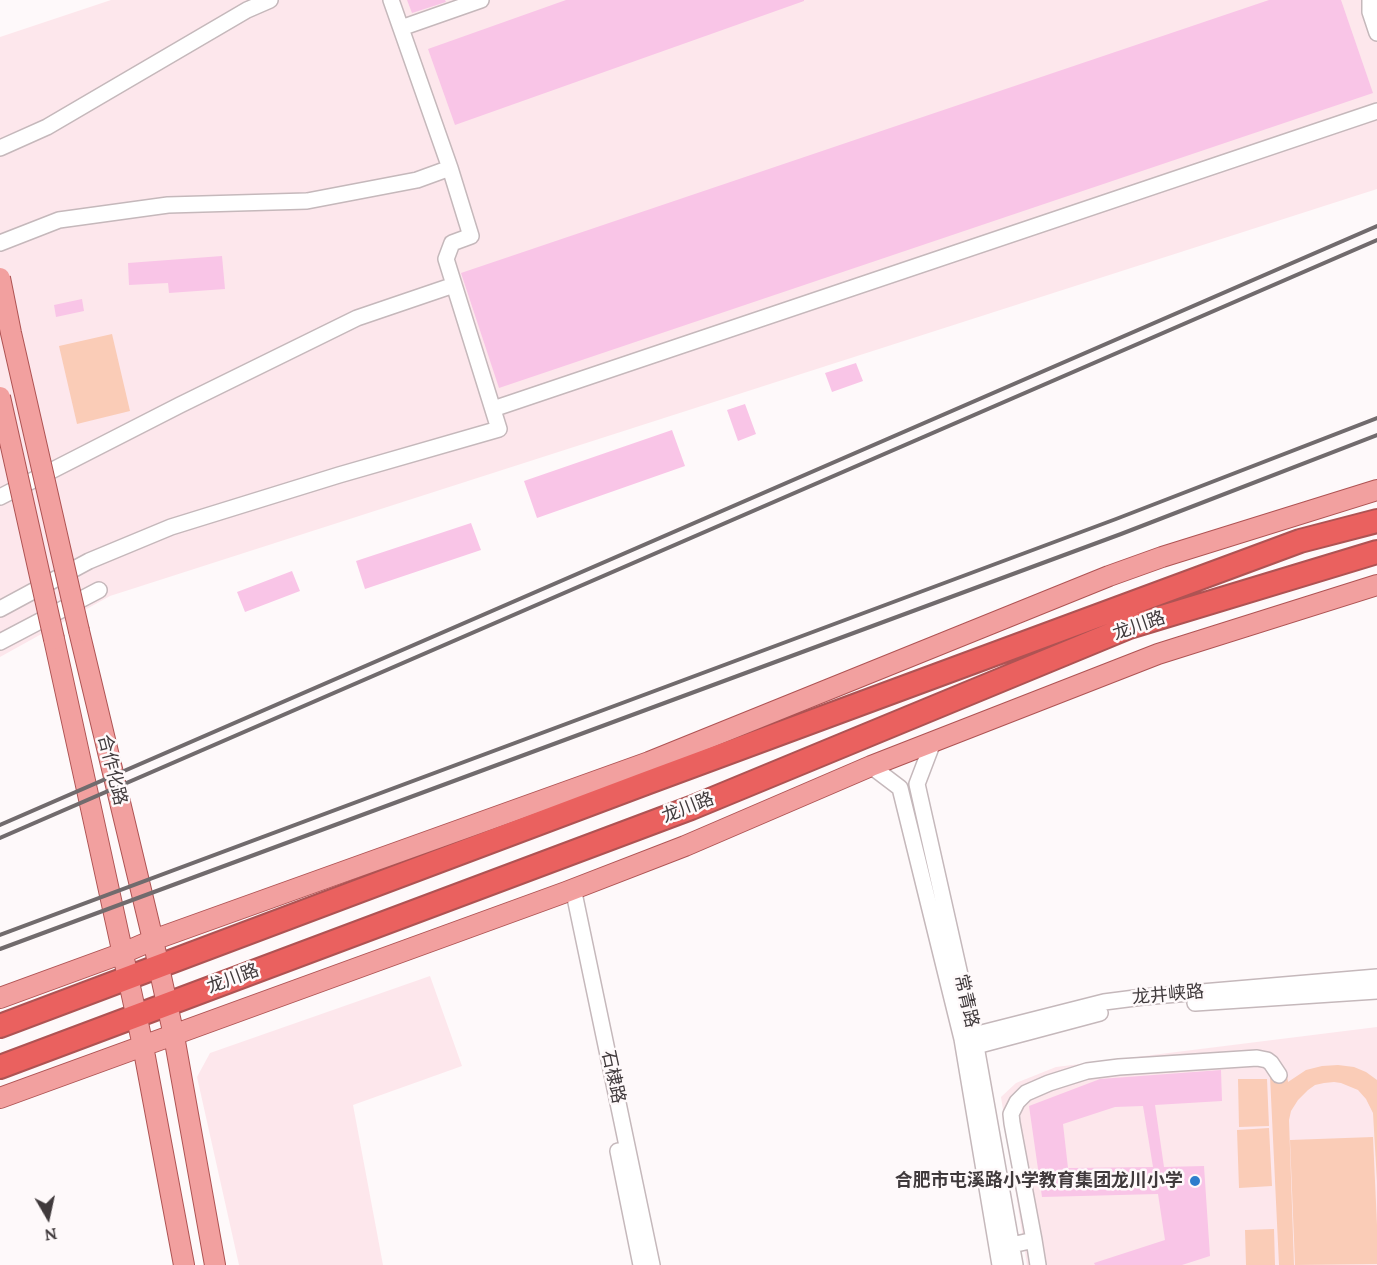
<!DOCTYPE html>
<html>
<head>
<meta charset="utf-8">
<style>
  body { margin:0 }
  #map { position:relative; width:1377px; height:1265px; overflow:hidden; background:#fef9fa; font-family:Lora,serif }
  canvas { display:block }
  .north { position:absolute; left:18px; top:1187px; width:60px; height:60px; -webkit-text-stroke:4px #fef9fa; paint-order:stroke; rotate:171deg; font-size:16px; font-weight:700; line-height:24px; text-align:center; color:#403a3c }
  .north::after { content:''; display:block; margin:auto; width:21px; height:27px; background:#403a3c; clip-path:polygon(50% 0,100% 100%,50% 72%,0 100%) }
</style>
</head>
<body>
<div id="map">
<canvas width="1377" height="1265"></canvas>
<div class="north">N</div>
</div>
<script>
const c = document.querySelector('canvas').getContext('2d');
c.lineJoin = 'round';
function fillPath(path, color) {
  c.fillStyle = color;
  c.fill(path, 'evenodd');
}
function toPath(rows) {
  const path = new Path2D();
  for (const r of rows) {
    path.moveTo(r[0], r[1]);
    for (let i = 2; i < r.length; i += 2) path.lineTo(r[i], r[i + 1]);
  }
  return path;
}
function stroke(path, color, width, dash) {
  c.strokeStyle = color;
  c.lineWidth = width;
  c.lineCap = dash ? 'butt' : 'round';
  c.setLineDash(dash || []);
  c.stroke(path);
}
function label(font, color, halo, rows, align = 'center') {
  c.font = font + ' Lora,"Noto Sans SC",serif';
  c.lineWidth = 5;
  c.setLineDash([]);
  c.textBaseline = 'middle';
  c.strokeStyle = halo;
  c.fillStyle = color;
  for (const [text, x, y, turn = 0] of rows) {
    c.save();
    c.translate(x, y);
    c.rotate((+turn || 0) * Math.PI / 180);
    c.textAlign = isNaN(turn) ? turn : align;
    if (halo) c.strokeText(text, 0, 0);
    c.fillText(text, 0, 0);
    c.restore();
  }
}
fillPath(toPath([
  [111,0,1377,0,1377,189,110,596,0,657,0,37],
  [430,976,462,1066,353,1105,383,1265,239,1265,197,1077,210,1053],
  [1377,1027,1377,1265,1027,1265,1001,1097,1016,1083,1056,1067]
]), '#fde7ec');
fillPath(toPath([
  [112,334,130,411,77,424,59,346],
  [1338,1065,1354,1067,1366,1072,1377,1080,1377,1182,1373,1113,1366,1099,1358,1090,1341,1083,1334,1082,1324,1083,1315,1085,1308,1090,1298,1100,1291,1111,1289,1120,1294,1265,1279,1265,1270,1076,1287,1074,1288,1082,1306,1070,1322,1066],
  [1267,1079,1269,1126,1239,1127,1238,1079],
  [1269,1128,1272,1186,1239,1188,1237,1130],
  [1373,1137,1377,1225,1377,1264,1295,1265,1290,1140],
  [1274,1229,1275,1265,1246,1265,1245,1230]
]), '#faccb7');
fillPath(toPath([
  [407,0,445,0,446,2,412,13],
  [566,0,804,0,804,1,455,125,428,49],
  [1269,0,1341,0,1373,93,499,388,461,273],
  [222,256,225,289,169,293,168,283,129,285,128,263],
  [82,299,84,311,56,317,54,305],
  [856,363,863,381,832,392,825,373],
  [745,404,756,434,738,441,727,410],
  [672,430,685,466,537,518,524,481],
  [471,523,481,550,365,589,356,561],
  [292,571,300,591,245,612,237,592],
  [1221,1070,1222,1101,1155,1105,1164,1167,1204,1166,1210,1256,1182,1265,1095,1265,1094,1263,1165,1240,1158,1194,1042,1197,1029,1106,1100,1079],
  [1143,1106,1153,1167,1068,1168,1063,1124,1115,1107]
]), '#f9c5e7');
const minor = toPath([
  [1370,0,1370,12,1377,33],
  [401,28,481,0],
  [0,148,47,127,247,10,270,0],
  [0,243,59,220,168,205,307,201,417,180,450,168,391,0],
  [493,409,1377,111],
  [0,497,180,405,357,318,454,285],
  [0,609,89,561,171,527,339,475,499,429,446,259,452,243,471,236,450,168],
  [0,642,99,590],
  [933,742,917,784,976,1046,1015,1265],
  [871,766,900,788,962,1039,1000,1265],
  [573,888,652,1265],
  [1195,1003,1377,991],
  [966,1037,1104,1002,1143,997,1377,977],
  [967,1051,976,1046,1100,1013],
  [618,1151,641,1265],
  [1034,1240,1038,1265],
  [1003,1247,1034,1240,1012,1123,1011,1114,1017,1102,1026,1093,1049,1083,1087,1071,1119,1067,1257,1058,1267,1060,1271,1063,1279,1075]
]);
const major = toPath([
  [79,631,153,940,174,1036,215,1265],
  [54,639,143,1046,184,1265],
  [0,998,123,953,153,940,649,762,1109,576,1162,557,1377,490],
  [0,1098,566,892,685,846,871,766,1158,654,1377,585]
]);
const highway = toPath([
  [0,1026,646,783,1300,541,1377,521],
  [0,1067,691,808,1129,627,1377,552]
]);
stroke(minor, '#c5b8bb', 18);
stroke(major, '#ae5353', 22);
stroke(highway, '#ae5353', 26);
stroke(minor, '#fff', 15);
stroke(major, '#f2a09f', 20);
stroke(highway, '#ea615f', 22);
stroke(toPath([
  [0,825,1377,226],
  [0,838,1377,240],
  [0,935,1116,519,1377,418],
  [0,949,1121,534,1377,435]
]), '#716b6d', 4);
const majorBridge = toPath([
  [0,278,11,333,79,631],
  [0,397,54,639]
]);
stroke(majorBridge, '#ae5353', 22, []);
stroke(majorBridge, '#f2a09f', 20);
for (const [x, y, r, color] of [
  [1195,1181,6,"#2e7dcc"]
]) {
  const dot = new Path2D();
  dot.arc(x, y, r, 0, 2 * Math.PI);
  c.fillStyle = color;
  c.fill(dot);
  stroke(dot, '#fef9fa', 2);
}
label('18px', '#403a3c', '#fef9fa', [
  ["龙川路",1139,626,-19],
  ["合作化路",112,770,76],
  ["龙川路",688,808,-21],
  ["龙川路",233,979,-20],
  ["龙井峡路",1168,995,-5],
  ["常青路",966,1001,77],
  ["石棣路",613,1077,78]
]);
label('bold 18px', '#403a3c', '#fef9fa', [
  ["合肥市屯溪路小学教育集团龙川小学",1183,1181]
], 'right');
</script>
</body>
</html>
